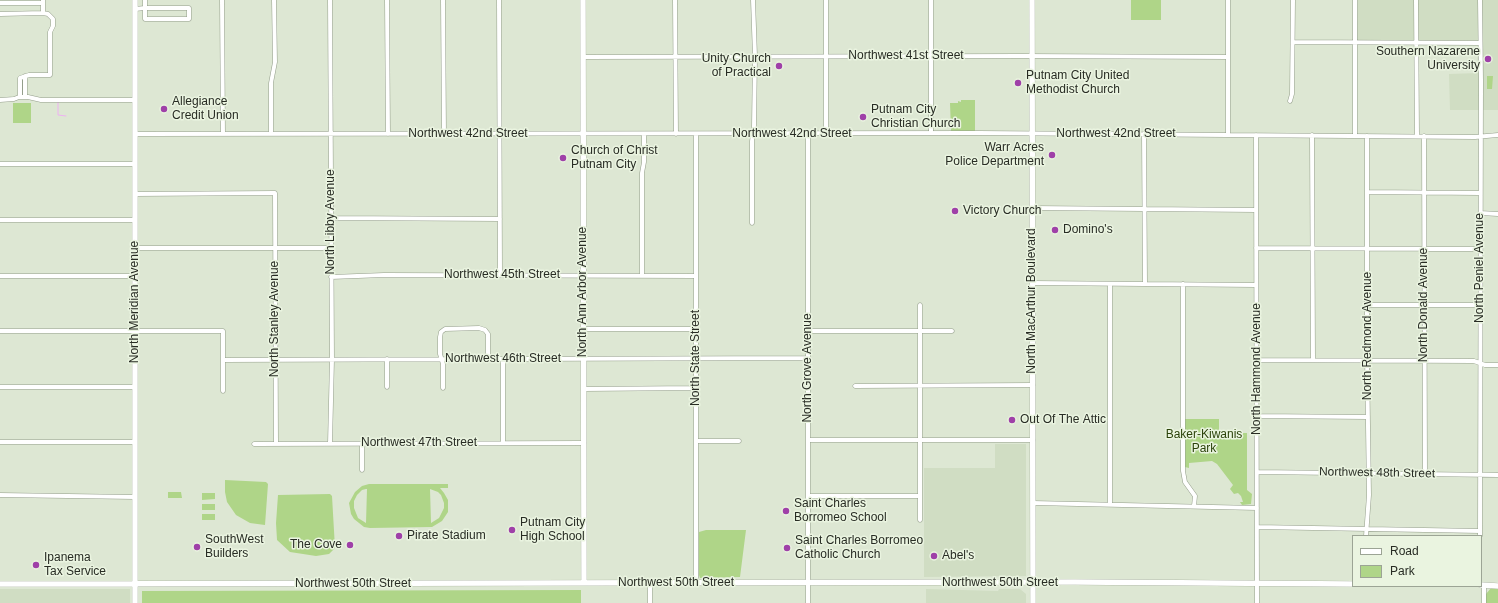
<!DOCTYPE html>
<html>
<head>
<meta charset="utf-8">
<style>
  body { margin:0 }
  #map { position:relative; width:1498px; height:603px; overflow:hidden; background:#dde7d3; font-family:Arial,sans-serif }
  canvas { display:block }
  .legend { position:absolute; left:1352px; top:535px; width:130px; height:52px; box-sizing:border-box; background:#eaf4e0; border:1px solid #9ca495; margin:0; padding:5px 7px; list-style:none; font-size:12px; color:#282c24 }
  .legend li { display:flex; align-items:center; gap:8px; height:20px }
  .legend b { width:20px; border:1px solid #9ca495 }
</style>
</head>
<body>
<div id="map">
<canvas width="1498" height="603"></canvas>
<ul class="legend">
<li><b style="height:5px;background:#fff"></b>Road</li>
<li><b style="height:11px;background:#afd588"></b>Park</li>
</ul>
</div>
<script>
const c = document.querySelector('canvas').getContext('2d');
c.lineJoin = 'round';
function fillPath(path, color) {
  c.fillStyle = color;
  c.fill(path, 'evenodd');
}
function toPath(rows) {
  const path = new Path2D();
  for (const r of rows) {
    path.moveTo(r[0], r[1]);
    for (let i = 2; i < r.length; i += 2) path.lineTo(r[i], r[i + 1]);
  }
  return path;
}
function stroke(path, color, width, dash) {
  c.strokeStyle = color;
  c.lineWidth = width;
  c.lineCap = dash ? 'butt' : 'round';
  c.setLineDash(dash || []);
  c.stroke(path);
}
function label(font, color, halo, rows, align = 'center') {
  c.font = font + ' Arial,sans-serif';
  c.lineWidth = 3;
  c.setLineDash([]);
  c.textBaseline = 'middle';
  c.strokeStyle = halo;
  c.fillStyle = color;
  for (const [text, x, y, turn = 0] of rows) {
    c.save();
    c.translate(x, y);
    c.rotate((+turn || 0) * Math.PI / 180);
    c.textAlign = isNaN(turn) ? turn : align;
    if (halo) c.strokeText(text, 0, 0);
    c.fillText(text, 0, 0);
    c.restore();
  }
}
fillPath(toPath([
  [1358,0,1498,0,1498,110,1450,110,1449,74,1478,73,1477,40,1357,41],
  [995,444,1026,444,1026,576,924,577,924,468,995,468],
  [0,589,130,589,130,603,0,603],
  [926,589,998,591,999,589,1020,589,1026,594,1026,603,926,603]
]), '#d0ddc3');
fillPath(toPath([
  [1131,0,1161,0,1161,20,1131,20],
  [1487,76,1493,76,1492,89,1487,89],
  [961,100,975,100,975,131,951,131,950,103,958,103,958,101,961,102],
  [13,103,31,103,31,123,13,123],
  [1185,419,1219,419,1219,433,1247,433,1247,490,1252,494,1251,504,1242,505,1240,502,1243,502,1241,496,1238,493,1234,494,1230,489,1233,485,1217,464,1212,461,1189,463,1189,468,1185,467],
  [225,480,266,482,268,484,265,525,250,523,236,515,227,502,225,492],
  [369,484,448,484,448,488,440,488,444,493,448,500,448,512,442,521,432,527,370,528,364,527,354,519,351,514,349,503,355,492,362,486],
  [366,489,367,489,366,523,358,518,354,508,354,501,357,495,362,490],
  [430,489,438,492,441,495,444,503,444,508,439,518,431,523],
  [168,492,181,492,182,498,168,498],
  [202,493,215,493,215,499,202,500],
  [330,494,332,496,335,548,329,554,316,556,290,552,277,540,276,523,278,495],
  [202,504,215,504,215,510,202,510],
  [202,514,215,514,215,520,202,520],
  [706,530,746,530,740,577,700,578,699,575,699,532],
  [1491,588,1498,588,1498,603,1486,603,1486,594],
  [581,590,581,603,142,603,142,591]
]), '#afd588');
stroke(toPath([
  [58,101,58,115,66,116]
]), '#eeb1f2', 1);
const street = toPath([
  [222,0,223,134],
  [387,0,388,134],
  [443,0,444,134],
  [499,0,500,275],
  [675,0,676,134],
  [826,0,826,134],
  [931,0,931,133],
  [1355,0,1355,136],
  [1416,0,1417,136],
  [0,3,43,3],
  [135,9,145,8,189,8,189,19,145,19,145,0],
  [0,14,43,13],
  [1293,42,1480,43],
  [584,57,1023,56,1228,57],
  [25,76,25,97],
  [20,97,20,78,29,75,50,75,50,32,53,26,53,19,48,14,43,13,43,0],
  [0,100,14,99,19,97,28,97,41,100,135,100],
  [1290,101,1292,94,1293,0],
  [135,134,979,133,1475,137,1498,135],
  [271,134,271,83,275,62,274,0],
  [808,134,808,603],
  [1144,134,1145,284],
  [1228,135,1228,0],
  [1256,135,1257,603],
  [1312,135,1313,360],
  [1424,136,1425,474],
  [0,164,135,164],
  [1367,192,1480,193],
  [135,194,275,193,276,444],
  [1032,208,1256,210],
  [1480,213,1498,214],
  [331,218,500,219],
  [0,220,135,220],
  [752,223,752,141,754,127,755,56,753,0],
  [135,248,331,248],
  [1256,248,1480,249],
  [0,276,135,276],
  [642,276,642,173,644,162,644,134],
  [331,277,384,275,696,276],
  [1033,283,1256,285],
  [1110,284,1110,504],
  [1183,284,1183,471,1185,482,1195,496,1194,506],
  [920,305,920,520],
  [1367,305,1480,305],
  [583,329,696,329],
  [0,331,223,331,223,391],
  [808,331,952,331],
  [503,359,503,443],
  [223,360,808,358],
  [1257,360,1474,361,1485,365,1498,365],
  [855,386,1033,385],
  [0,387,135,387],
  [387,387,387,359],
  [443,388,443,364,440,354,440,337,441,332,445,329,479,328,485,330,488,334,488,359],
  [584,389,696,388],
  [1257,416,1368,417],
  [809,440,1033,440],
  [696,441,739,441],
  [0,442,135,442],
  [254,444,584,443],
  [330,444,332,359,330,0],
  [362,444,362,470],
  [1257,472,1498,475],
  [0,495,135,497],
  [808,496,920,496],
  [1033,503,1257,508],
  [1257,527,1480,531],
  [1366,536,1369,495,1367,356,1367,136],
  [1480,536,1481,81,1480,0],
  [696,583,696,134],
  [650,603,650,583],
  [1484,603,1484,585]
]);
const secondary = toPath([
  [135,0,135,603],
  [583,0,584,583],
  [1032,0,1033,603],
  [0,584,1075,582,1353,584],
  [1481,585,1498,586]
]);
stroke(street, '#949e8b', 5);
stroke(secondary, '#949e8b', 6);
stroke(street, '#fff', 4);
stroke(secondary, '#fff', 5.5);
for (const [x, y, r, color] of [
  [1488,59,4,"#9f40a8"],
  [779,66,4,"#9f40a8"],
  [1018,83,4,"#9f40a8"],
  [164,109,4,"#9f40a8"],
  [863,117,4,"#9f40a8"],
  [1052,155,4,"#9f40a8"],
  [563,158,4,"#9f40a8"],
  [955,211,4,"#9f40a8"],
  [1055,230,4,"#9f40a8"],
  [1012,420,4,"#9f40a8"],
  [786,511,4,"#9f40a8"],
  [512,530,4,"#9f40a8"],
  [399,536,4,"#9f40a8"],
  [350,545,4,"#9f40a8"],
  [197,547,4,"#9f40a8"],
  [787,548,4,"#9f40a8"],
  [934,556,4,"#9f40a8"],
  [36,565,4,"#9f40a8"]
]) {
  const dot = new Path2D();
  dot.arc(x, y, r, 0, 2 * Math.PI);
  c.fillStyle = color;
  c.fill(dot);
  stroke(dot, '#eaf4e0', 1.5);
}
label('12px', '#282c24', '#eaf4e0', [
  ["Southern Nazarene",1480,52,"right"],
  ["University",1480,66,"right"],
  ["Unity Church",771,59,"right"],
  ["of Practical",771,73,"right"],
  ["Putnam City United",1026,76],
  ["Methodist Church",1026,90],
  ["Allegiance",172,102],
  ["Credit Union",172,116],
  ["Putnam City",871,110],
  ["Christian Church",871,124],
  ["Warr Acres",1044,148,"right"],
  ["Police Department",1044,162,"right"],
  ["Church of Christ",571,151],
  ["Putnam City",571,165],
  ["Victory Church",963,211],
  ["Domino's",1063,230],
  ["Out Of The Attic",1020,420],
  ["Saint Charles",794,504],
  ["Borromeo School",794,518],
  ["Putnam City",520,523],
  ["High School",520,537],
  ["Pirate Stadium",407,536],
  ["SouthWest",205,540],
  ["Builders",205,554],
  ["Saint Charles Borromeo",795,541],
  ["Catholic Church",795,555],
  ["The Cove",342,545,"right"],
  ["Abel's",942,556],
  ["Ipanema",44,558],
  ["Tax Service",44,572]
], 'left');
label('12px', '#282c24', '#eaf4e0', [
  ["Northwest 41st Street",906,56],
  ["Northwest 42nd Street",468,134],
  ["Northwest 42nd Street",792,134],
  ["Northwest 42nd Street",1116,134],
  ["North Libby Avenue",331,222,-90],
  ["North Peniel Avenue",1480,268,-90],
  ["Northwest 45th Street",502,275],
  ["North Ann Arbor Avenue",583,292,-90],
  ["North MacArthur Boulevard",1032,301,-90],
  ["North Meridian Avenue",135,302,-90],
  ["North Donald Avenue",1424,305,-90],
  ["North Stanley Avenue",275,319,-90],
  ["North Redmond Avenue",1368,336,-90],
  ["North State Street",696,358,-90],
  ["Northwest 46th Street",503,359],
  ["North Grove Avenue",808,368,-90],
  ["North Hammond Avenue",1257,369,-90],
  ["Northwest 47th Street",419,443],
  ["Northwest 48th Street",1377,473,1],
  ["Northwest 50th Street",676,583],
  ["Northwest 50th Street",1000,583],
  ["Northwest 50th Street",353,584]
]);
label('12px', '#2c430b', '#eaf4e0', [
  ["Baker-Kiwanis",1204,435],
  ["Park",1204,449]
]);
</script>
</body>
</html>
